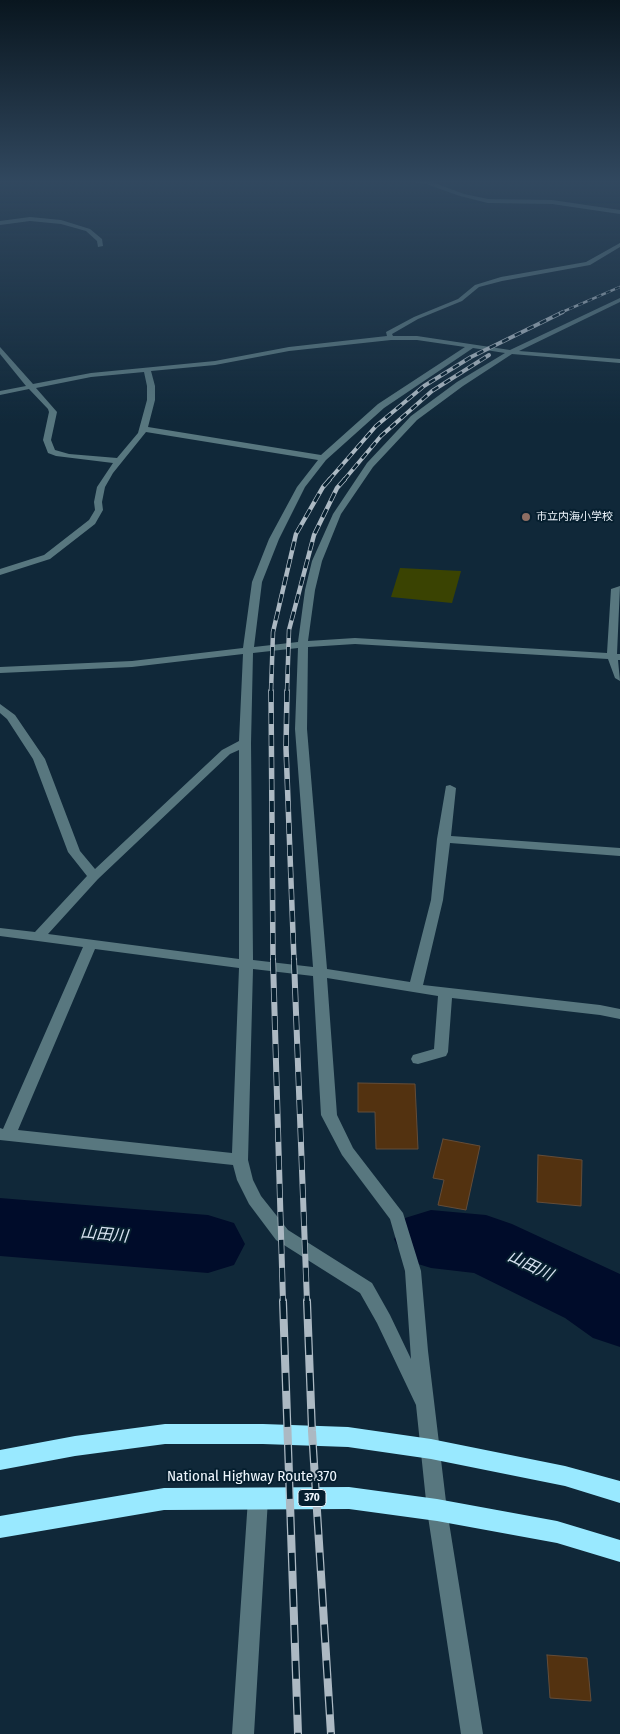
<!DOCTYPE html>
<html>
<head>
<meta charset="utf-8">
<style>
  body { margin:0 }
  canvas { display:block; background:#102839 }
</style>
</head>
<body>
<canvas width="620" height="1734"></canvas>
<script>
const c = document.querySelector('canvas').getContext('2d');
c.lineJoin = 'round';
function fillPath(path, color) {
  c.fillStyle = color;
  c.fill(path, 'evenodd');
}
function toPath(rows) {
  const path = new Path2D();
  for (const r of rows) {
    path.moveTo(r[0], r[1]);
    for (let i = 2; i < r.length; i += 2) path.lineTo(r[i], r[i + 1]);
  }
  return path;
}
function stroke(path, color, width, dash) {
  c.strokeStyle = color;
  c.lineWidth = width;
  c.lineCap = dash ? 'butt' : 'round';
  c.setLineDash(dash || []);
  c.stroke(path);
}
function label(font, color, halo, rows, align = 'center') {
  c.font = font + ' "Fira Sans Condensed","Noto Sans JP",sans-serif';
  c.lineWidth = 4;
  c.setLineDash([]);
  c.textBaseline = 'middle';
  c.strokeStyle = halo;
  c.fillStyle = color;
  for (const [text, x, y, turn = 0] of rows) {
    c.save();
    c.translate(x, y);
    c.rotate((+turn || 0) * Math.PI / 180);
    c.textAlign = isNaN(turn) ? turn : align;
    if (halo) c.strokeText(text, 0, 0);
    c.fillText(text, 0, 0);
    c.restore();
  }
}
fillPath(toPath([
  [400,568,461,571,452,603,391,597]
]), '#3a4302');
fillPath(toPath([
  [0,1198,208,1215,234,1223,245,1244,234,1265,208,1273,0,1256,0,1198],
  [431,1210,486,1215,512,1224,620,1274,620,1347,593,1338,565,1318,474,1273,431,1268,405,1260,394,1239,405,1218,431,1210]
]), '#000c2a');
const building = toPath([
  [358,1083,415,1084,418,1149,376,1149,375,1112,358,1112,358,1083],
  [443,1139,480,1146,466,1210,438,1205,444,1180,433,1178,443,1139],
  [538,1155,582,1160,581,1206,537,1202,538,1155],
  [547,1655,587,1658,591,1701,550,1698,547,1655]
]);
fillPath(building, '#533210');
stroke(building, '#634c38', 1);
fillPath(toPath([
  [402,180,427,180,464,194,488,199,552,200,620,210,620,214,552,204,488,203,460,196,426,184,402,180],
  [30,217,61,220,90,229,102,239,103,246,98,247,97,241,86,231,61,224,30,221,0,225,0,221,30,217],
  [620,243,620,247,590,265,502,281,479,287,462,301,418,319,392,334,393,336,417,336,510,350,620,298,620,302,519,351,620,359,620,363,512,354,463,386,417,420,373,467,341,514,322,561,315,590,308,641,355,638,607,653,611,589,620,586,617,654,620,654,620,660,618,660,620,681,615,678,608,659,355,644,308,647,307,729,327,969,410,982,431,900,437,839,446,786,450,785,456,788,451,836,620,848,620,856,450,843,443,900,423,985,600,1005,620,1009,620,1019,600,1015,452,998,448,1052,446,1056,418,1064,413,1063,411,1059,413,1055,434,1049,438,996,327,978,337,1115,353,1148,403,1213,421,1271,428,1351,447,1510,483,1734,461,1734,427,1510,416,1405,377,1323,360,1293,276,1240,249,1204,237,1180,233,1165,0,1140,0,1128,3,1129,83,947,0,936,0,928,35,932,87,876,68,852,33,759,7,719,0,713,0,704,15,715,45,759,80,851,95,869,222,750,239,741,243,654,132,667,0,673,0,667,132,661,243,648,252,582,269,539,297,487,318,460,146,432,113,473,105,487,102,502,103,510,95,524,50,559,0,575,0,569,44,555,89,520,95,510,94,502,97,487,113,463,56,456,48,453,43,440,49,412,48,409,29,389,0,395,0,391,26,386,0,354,0,347,33,384,91,373,215,361,289,347,387,336,386,332,414,317,458,299,475,285,501,277,586,262,620,243],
  [391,340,417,340,465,347,378,404,321,455,148,427,155,400,155,386,151,371,215,365,289,351,391,340],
  [473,348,505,353,457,382,411,416,367,463,333,514,312,561,305,590,298,642,254,647,262,582,279,539,305,487,326,460,384,408,473,348],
  [144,372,147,386,147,400,138,433,117,458,69,454,55,450,51,440,57,412,36,388,91,377,144,372],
  [298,648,295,729,313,967,253,960,251,743,253,653,298,648],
  [239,750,239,959,48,934,98,879,230,754,239,750],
  [95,949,239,968,232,1153,18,1130,95,949],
  [253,969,313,976,321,1115,342,1155,390,1219,405,1271,411,1359,390,1315,372,1283,288,1230,261,1196,253,1180,248,1160,253,969],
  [258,1490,265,1493,268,1499,254,1734,232,1734,248,1499,251,1493,258,1490]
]), '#58777f');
fillPath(toPath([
  [165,1424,263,1424,348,1427,431,1439,565,1466,620,1481,620,1503,565,1486,431,1459,348,1447,263,1444,165,1444,75,1456,0,1470,0,1450,75,1436,165,1424],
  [349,1487,437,1499,557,1521,620,1540,620,1562,557,1543,437,1521,349,1509,164,1510,0,1538,0,1516,164,1488,349,1487]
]), '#99e9ff');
const railFar5 = toPath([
  [560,313,620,287]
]);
const railFar4 = toPath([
  [329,480,376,426,424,386,471,357,563,312],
  [344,480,381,436,432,391,489,355]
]);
const railFar3 = toPath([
  [271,692,273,632,296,534,323,487,330,479],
  [287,692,289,630,314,535,337,488,345,479]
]);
const railFar2 = toPath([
  [271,691,273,961],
  [287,691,286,748,294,961]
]);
const railFar1 = toPath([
  [273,960,283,1302],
  [294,960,307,1302]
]);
const rail = toPath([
  [283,1301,298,1734],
  [307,1301,312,1431,331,1734]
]);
stroke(railFar5, '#acb9c3', 2.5);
stroke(railFar4, '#acb9c3', 4);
stroke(railFar3, '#acb9c3', 4.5);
stroke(railFar2, '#acb9c3', 5.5);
stroke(railFar1, '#acb9c3', 6);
stroke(rail, '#acb9c3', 8);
stroke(railFar5, '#061f2f', 2, [5]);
stroke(railFar4, '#061f2f', 2.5, [7]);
stroke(railFar3, '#061f2f', 3, [9]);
stroke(railFar2, '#061f2f', 4, [11]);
stroke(railFar1, '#061f2f', 4.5, [14]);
stroke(rail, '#061f2f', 5.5, [18]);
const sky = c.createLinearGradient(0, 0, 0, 423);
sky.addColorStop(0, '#09161f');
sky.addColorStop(0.43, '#31485f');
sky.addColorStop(1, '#31485f00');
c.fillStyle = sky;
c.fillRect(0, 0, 620, 423);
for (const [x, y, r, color] of [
  [526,517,5,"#8d6e63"]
]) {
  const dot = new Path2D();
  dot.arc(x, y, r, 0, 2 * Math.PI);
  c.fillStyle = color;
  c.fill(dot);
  stroke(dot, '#061f2f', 2);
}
label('11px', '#eef6fd', '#061f2f', [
  ["市立内海小学校",536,517]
], 'left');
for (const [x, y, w] of [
  [312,1498,28]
]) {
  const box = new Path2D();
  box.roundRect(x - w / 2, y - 8.5, w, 17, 4);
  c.fillStyle = '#061f2f';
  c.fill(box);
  stroke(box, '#eef6fd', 1);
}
label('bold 11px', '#eef6fd', null, [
  ["370",312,1498]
]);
label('15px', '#eef6fd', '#061f2f', [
  ["National Highway Route 370",252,1477]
]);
label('italic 16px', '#d9e4f2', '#061f2f', [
  ["山田川",104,1235,5],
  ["山田川",530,1266,26]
]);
</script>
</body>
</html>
